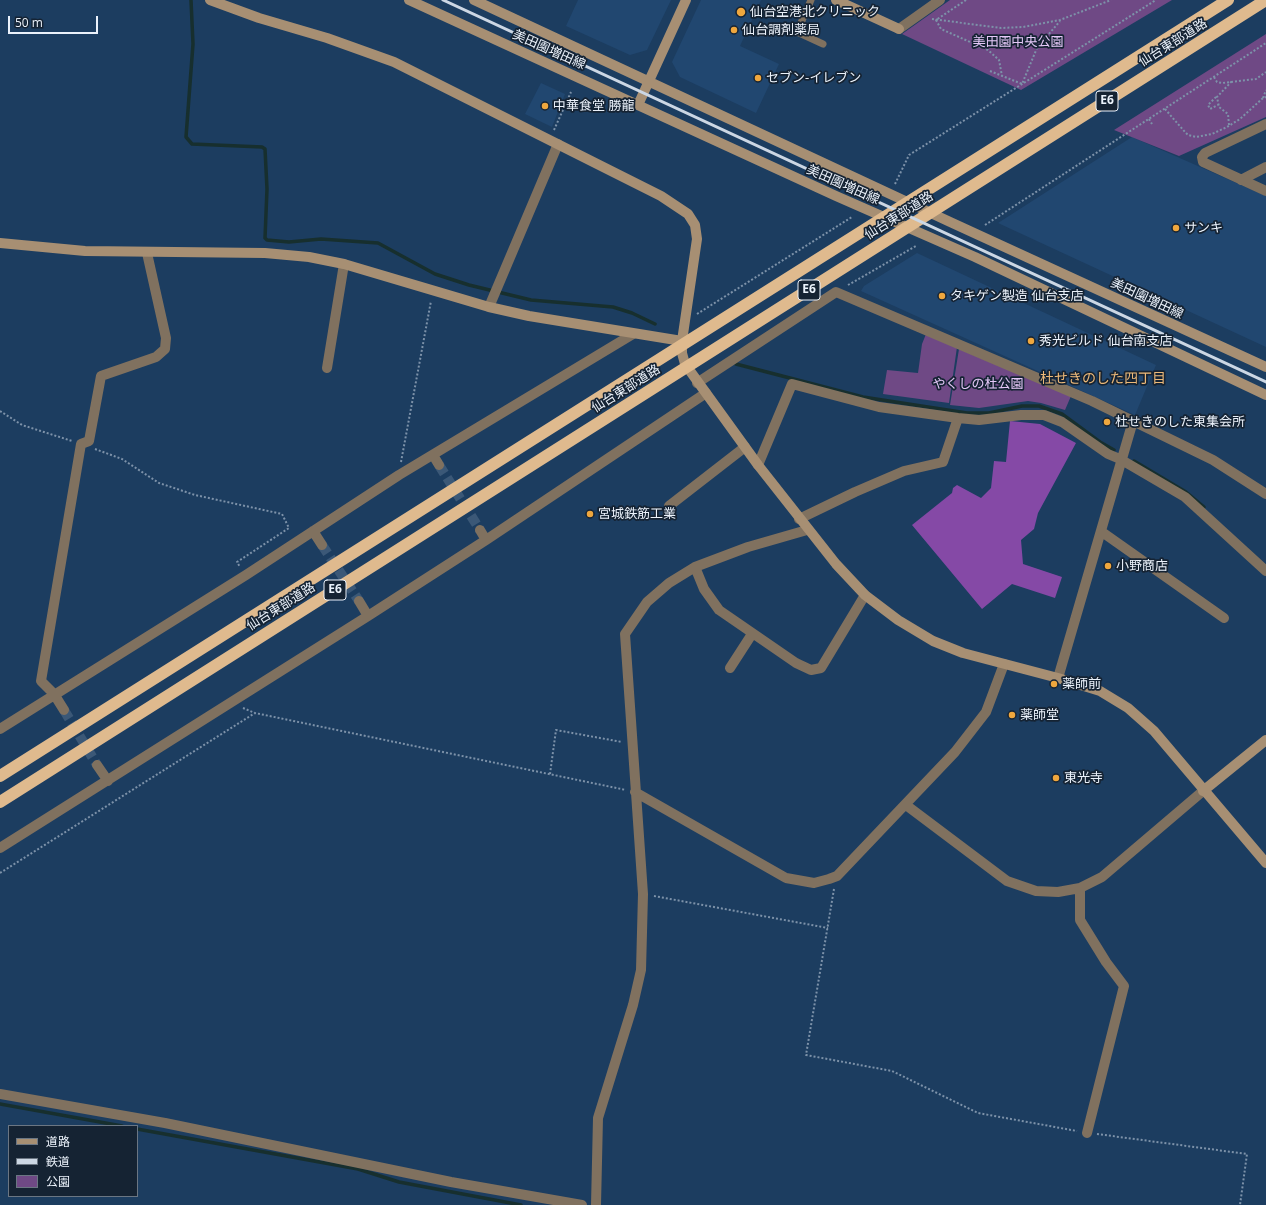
<!DOCTYPE html>
<html>
<head>
<meta charset="utf-8">
<style>
  body { margin:0 }
  #map { position:relative; width:1266px; height:1205px; overflow:hidden; background:#1c3d60; font-family:"Open Sans","Noto Sans JP",sans-serif }
  canvas { display:block }
  .legend { position:absolute; left:8px; top:1125px; width:130px; height:72px; box-sizing:border-box; background:#152333; border:1px solid #6b7683; margin:0; padding:5px 7px; list-style:none; font-size:12px; color:#ebf2fb }
  .legend li { display:flex; align-items:center; gap:8px; height:20px }
  .legend b { width:20px; border:1px solid #6b7683 }
  .scale { position:absolute; left:8px; top:16px; width:90px; height:18px; box-sizing:border-box; border:2px solid #ebf2fb; border-top:0; padding-left:5px; font-size:12px; line-height:14px; white-space:nowrap; color:#ebf2fb; -webkit-text-stroke:3px #152333; paint-order:stroke }
</style>
</head>
<body>
<div id="map">
<canvas width="1266" height="1205"></canvas>
<ul class="legend">
<li><b style="height:5px;background:#a78f73"></b>道路</li>
<li><b style="height:5px;background:#ccd7e4"></b>鉄道</li>
<li><b style="height:11px;background:#6f4985"></b>公園</li>
</ul>
<div class="scale">50 m</div>
</div>
<script>
const c = document.querySelector('canvas').getContext('2d');
c.lineJoin = 'round';
function fillPath(path, color) {
  c.fillStyle = color;
  c.fill(path, 'evenodd');
}
function toPath(rows) {
  const path = new Path2D();
  for (const r of rows) {
    path.moveTo(r[0], r[1]);
    for (let i = 2; i < r.length; i += 2) path.lineTo(r[i], r[i + 1]);
  }
  return path;
}
function stroke(path, color, width, dash) {
  c.strokeStyle = color;
  c.lineWidth = width;
  c.lineCap = dash ? 'butt' : 'round';
  c.setLineDash(dash || []);
  c.stroke(path);
}
function label(font, color, halo, rows, align = 'center') {
  c.font = font + ' "Open Sans","Noto Sans JP",sans-serif';
  c.lineWidth = 3.5;
  c.setLineDash([]);
  c.textBaseline = 'middle';
  c.strokeStyle = halo;
  c.fillStyle = color;
  for (const [text, x, y, turn = 0] of rows) {
    c.save();
    c.translate(x, y);
    c.rotate((+turn || 0) * Math.PI / 180);
    c.textAlign = isNaN(turn) ? turn : align;
    if (halo) c.strokeText(text, 0, 0);
    c.fillText(text, 0, 0);
    c.restore();
  }
}
fillPath(toPath([
  [578,0,671,0,647,50,630,55,566,26],
  [701,0,761,0,740,46,779,64,756,113,680,77,672,62],
  [541,83,565,94,552,127,525,114],
  [1132,137,1266,196,1266,347,998,223],
  [917,253,1156,365,1135,415,861,291,864,286]
]), '#214770');
fillPath(toPath([
  [950,0,1172,0,1021,90,902,34],
  [1266,34,1266,117,1179,156,1114,130],
  [926,334,957,347,949,403,883,394,887,370,918,373,922,344],
  [959,349,1071,396,1065,410,1041,403,1028,401,979,408,950,405]
]), '#6f4985');
fillPath(toPath([
  [1010,421,1040,424,1076,443,1038,513,1034,529,1021,540,1023,564,1062,577,1055,598,1012,584,982,609,912,525,952,493,953,488,957,485,981,498,991,488,994,461,1006,462]
]), '#8549a6');
stroke(toPath([
  [191,0,193,44,186,137,192,144,262,147,265,149,267,189,265,238,267,240,289,242,321,239,378,243,435,274,469,285,531,300,613,307,632,313,655,324],
  [736,364,863,397,967,413,989,413,1022,406,1039,406,1062,414,1100,442,1114,450],
  [1134,461,1186,492,1204,507],
  [0,1104,122,1126],
  [137,1129,358,1169,399,1182,521,1205]
]), '#172f2e', 3.5);
stroke(toPath([
  [439,465,480,530],
  [322,545,359,601],
  [64,710,97,765]
]), '#3b5877', 10, [10, 5]);
stroke(toPath([
  [966,0,936,20,941,29,988,50,999,60,1002,76],
  [932,19,1001,28,1023,27,1060,20,1111,0],
  [990,71,1022,84,1037,48,1060,21],
  [1214,77,1217,82,1222,83,1256,79,1266,72],
  [1216,97,1208,105,1210,109,1218,105],
  [1263,98,1266,90],
  [1165,109,1185,132,1188,135,1196,137,1212,134,1227,127,1240,119,1263,98,1266,97],
  [1149,119,1152,124],
  [1229,125,1228,114,1219,107,1217,97,1233,80],
  [554,130,571,92],
  [895,184,909,155,1156,0],
  [985,225,1266,43],
  [848,285,916,246],
  [697,314,852,217],
  [0,411,22,425,72,441],
  [95,449,122,459,159,483,195,495,282,514,289,528,237,562,240,567],
  [401,462,431,301],
  [243,708,255,713,626,790],
  [550,774,556,730,622,742],
  [0,873,255,713],
  [834,889,806,1055,892,1071,978,1113,1077,1131],
  [654,896,828,928],
  [1097,1134,1247,1154,1240,1205]
]), '#7d92a9', 2, [2, 2]);
stroke(toPath([
  [811,0,797,32,823,44]
]), '#80715f', 7);
stroke(toPath([
  [899,29,940,0],
  [1266,124,1205,153,1202,157,1203,162,1266,191],
  [1241,180,1266,167],
  [489,307,558,144],
  [327,368,344,264],
  [697,383,836,292,1092,401,1213,460,1266,494],
  [433,455,439,465],
  [758,465,792,384,879,407,958,418,979,420,1021,415,1044,415,1062,422,1108,454,1120,459,1185,497,1266,571],
  [669,506,745,447],
  [799,519,855,492,904,471,943,462,958,418],
  [480,530,486,540],
  [313,531,322,545],
  [1102,532,1224,618],
  [695,567,704,589,719,610,796,663,811,670,821,668,865,595],
  [359,601,368,616],
  [730,668,752,634],
  [1058,678,1133,421],
  [64,710,54,694,41,681,81,444,89,441,101,376,156,357,165,349,166,338,147,253],
  [0,729,246,575,399,475,633,334],
  [97,765,108,781],
  [635,792,786,878,814,883,829,879,837,876,955,752,986,712,1004,664],
  [906,805,1007,881,1036,891,1058,892,1080,888,1102,877,1203,791],
  [0,848,368,616,486,540,706,393],
  [1080,888,1080,920,1106,962,1124,986,1087,1133],
  [0,1094,165,1123,451,1182,582,1205],
  [596,1205,598,1118,633,1005,641,970,643,894,625,634,647,602,669,583,695,567,748,547,807,530]
]), '#80715f', 10);
stroke(toPath([
  [210,0,259,18,327,38,394,62,661,196,688,214,695,225,697,239,682,341,682,353,685,364,758,465,836,564,865,595,898,620,933,641,963,653,1058,678,1100,691,1128,708,1154,731,1266,863],
  [409,0,836,196,975,257,1266,395],
  [474,0,948,221,1266,367],
  [836,0,899,29],
  [638,105,686,0],
  [0,243,85,251,265,253,309,257,344,264,489,307,529,316,682,341],
  [1203,791,1266,740]
]), '#a78f73', 10);
stroke(toPath([
  [0,776,1228,0],
  [0,802,1266,0]
]), '#dfba8e', 12);
stroke(toPath([
  [443,0,1266,382]
]), '#ccd7e4', 3);
for (const [x, y, r, color] of [
  [741,12,5,"#efa73e"],
  [734,30,4,"#efa73e"],
  [758,78,4,"#efa73e"],
  [545,106,4,"#efa73e"],
  [1176,228,4,"#efa73e"],
  [942,296,4,"#efa73e"],
  [1031,341,4,"#efa73e"],
  [1107,422,4,"#efa73e"],
  [590,514,4,"#efa73e"],
  [1108,566,4,"#efa73e"],
  [1054,684,4,"#efa73e"],
  [1012,715,4,"#efa73e"],
  [1056,778,4,"#efa73e"]
]) {
  const dot = new Path2D();
  dot.arc(x, y, r, 0, 2 * Math.PI);
  c.fillStyle = color;
  c.fill(dot);
  stroke(dot, '#152333', 1.5);
}
for (const [x, y, w] of [
  [1107,101,22],
  [809,290,22],
  [335,590,22]
]) {
  const box = new Path2D();
  box.roundRect(x - w / 2, y - 10, w, 20, 3);
  c.fillStyle = '#152333';
  c.fill(box);
  stroke(box, '#ebf2fb', 1);
}
label('bold 12px', '#ebf2fb', null, [
  ["E6",1107,101],
  ["E6",809,290],
  ["E6",335,590]
]);
label('13px', '#ebf2fb', '#152333', [
  ["仙台空港北クリニック",750,12],
  ["仙台調剤薬局",742,30],
  ["セブン-イレブン",766,78],
  ["中華食堂 勝龍",553,106],
  ["サンキ",1184,228],
  ["タキゲン製造 仙台支店",950,296],
  ["秀光ビルド 仙台南支店",1039,341],
  ["杜せきのした東集会所",1115,422],
  ["宮城鉄筋工業",598,514],
  ["小野商店",1116,566],
  ["薬師前",1062,684],
  ["薬師堂",1020,715],
  ["東光寺",1064,778]
], 'left');
label('13px', '#e5c8f8', '#152333', [
  ["美田園中央公園",1018,42],
  ["やくしの杜公園",978,384]
]);
label('13px', '#ebf2fb', '#152333', [
  ["仙台東部道路",1173,43,-32],
  ["美田園増田線",549,50,24],
  ["美田園増田線",843,185,24],
  ["仙台東部道路",899,216,-32],
  ["美田園増田線",1147,299,25],
  ["仙台東部道路",626,389,-32],
  ["仙台東部道路",281,607,-32]
]);
label('14px', '#ecb979', '#152333', [
  ["杜せきのした四丁目",1103,379]
]);
</script>
</body>
</html>
